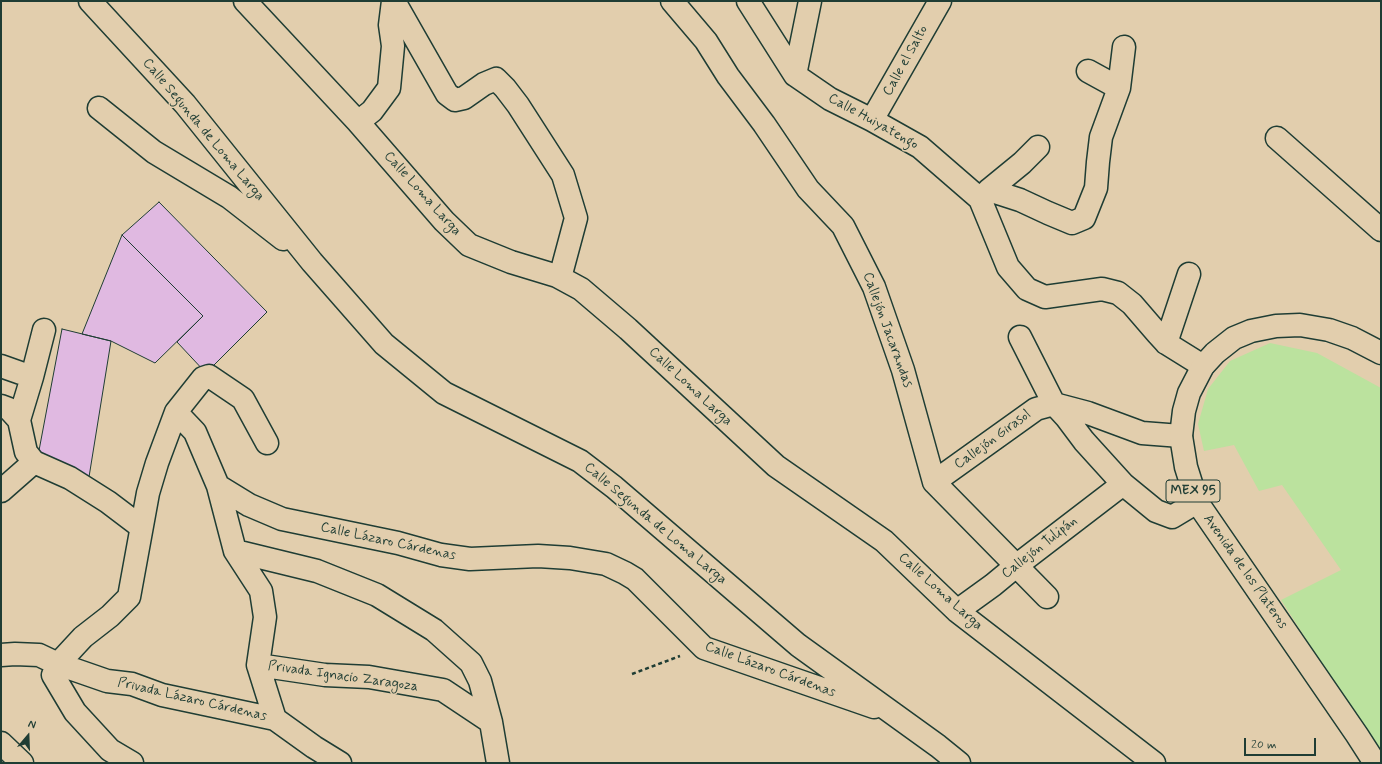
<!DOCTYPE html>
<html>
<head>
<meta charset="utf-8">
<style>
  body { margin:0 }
  #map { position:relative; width:1382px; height:764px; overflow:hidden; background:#e2cead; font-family:Mynerve,sans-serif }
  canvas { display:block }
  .frame { position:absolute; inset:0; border:2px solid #1f3d34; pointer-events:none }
  .north { position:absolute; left:8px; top:716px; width:40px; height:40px; -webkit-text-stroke:3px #e2cead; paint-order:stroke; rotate:19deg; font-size:11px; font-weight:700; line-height:16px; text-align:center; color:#1f3d34 }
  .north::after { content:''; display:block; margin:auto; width:14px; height:18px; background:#1f3d34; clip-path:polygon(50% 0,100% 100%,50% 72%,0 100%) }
  .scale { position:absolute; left:1244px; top:738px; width:72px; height:18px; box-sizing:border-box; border:2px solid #1f3d34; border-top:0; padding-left:5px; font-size:12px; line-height:14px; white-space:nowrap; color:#1f3d34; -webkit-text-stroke:3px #e2cead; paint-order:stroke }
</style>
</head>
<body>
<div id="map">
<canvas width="1382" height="764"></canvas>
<div class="frame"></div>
<div class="north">N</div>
<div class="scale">20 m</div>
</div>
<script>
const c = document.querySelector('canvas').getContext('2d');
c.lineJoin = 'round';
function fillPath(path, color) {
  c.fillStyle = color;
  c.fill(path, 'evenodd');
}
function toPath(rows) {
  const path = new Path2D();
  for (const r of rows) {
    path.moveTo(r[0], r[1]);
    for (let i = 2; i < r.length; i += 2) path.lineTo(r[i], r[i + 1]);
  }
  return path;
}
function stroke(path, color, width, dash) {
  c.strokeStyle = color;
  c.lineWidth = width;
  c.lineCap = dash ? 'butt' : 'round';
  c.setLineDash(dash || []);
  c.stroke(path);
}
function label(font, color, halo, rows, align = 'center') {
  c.font = font + ' Mynerve,sans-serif';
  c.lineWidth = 3;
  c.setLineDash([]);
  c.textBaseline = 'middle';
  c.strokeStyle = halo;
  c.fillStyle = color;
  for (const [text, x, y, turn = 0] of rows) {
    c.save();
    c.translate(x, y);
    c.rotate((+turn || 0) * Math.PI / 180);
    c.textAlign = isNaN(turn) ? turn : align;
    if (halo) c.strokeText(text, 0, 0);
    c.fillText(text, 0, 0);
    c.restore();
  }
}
fillPath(toPath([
  [1270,343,1317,353,1381,388,1381,755,1281,600,1341,570,1282,485,1259,491,1234,445,1204,451,1198,424,1208,389,1230,361]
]), '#bbe29e');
const building = toPath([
  [159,202,267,312,206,373,177,342,203,316,122,235,159,202],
  [122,235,203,316,155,363,111,341,82,334,122,235],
  [62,329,111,341,89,477,37,461,62,329]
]);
fillPath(building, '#e0b9e1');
stroke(building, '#1f3d34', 1);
const minor = toPath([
  [90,1,185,104,312,262,384,344,444,393,580,461,614,487,798,645,938,746,959,763],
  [245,1,358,122,444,221,469,245,511,262,557,276,581,289,628,329,776,466,884,541,957,611,1154,763],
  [394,1,447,94,455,100,464,98,484,84,496,79,505,88,518,105,563,175,576,218,561,274,557,276],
  [672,1,706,41,728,76,764,124,808,189,843,226,874,287,903,370,934,482,1047,597],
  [748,1,795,75,830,99,872,120,920,147,980,199,1008,267,1027,289,1045,297,1102,289,1118,293,1132,304,1157,333,1166,343,1203,366],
  [1088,71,1119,88],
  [795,75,810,1],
  [99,108,154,152,229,197,283,239],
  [872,120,940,1],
  [358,122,372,111,389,88,393,46,390,25,393,1],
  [1277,138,1381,230],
  [989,190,1020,200,1048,213,1072,223,1084,218,1096,188,1098,162,1101,137,1119,88,1124,47],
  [981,198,989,190,1022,163,1038,147],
  [1020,337,1054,404,1066,417,1084,441,1123,484,1156,511,1172,517,1197,502],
  [1166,343,1189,274],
  [1,366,32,377],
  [1,406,9,409,19,420,26,452,34,462,70,478,108,502,141,527],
  [176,412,195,432,218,486,235,551,261,591,265,617,258,665,275,719],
  [19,420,32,377,44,330],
  [934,482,1036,409,1054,404,1088,413,1142,433,1181,436],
  [218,486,249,505,282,519,398,543,441,555,470,559,538,556,570,558,606,564,625,573,635,579,704,648,874,707],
  [1,491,34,462],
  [235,551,317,571,377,595,434,630,471,663,480,681,491,722,498,763],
  [957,611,993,585,1016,566,1123,484],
  [1,655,15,654,39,655,58,664,107,681,132,684,162,695,275,719,314,747,340,763],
  [258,665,325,675,369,677,443,690,491,722],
  [1,743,22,763],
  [132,763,110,750,75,712,53,675,58,664,83,637,110,616,129,597,148,493,157,463,176,412,203,378,209,376,243,399,267,443]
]);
const major = toPath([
  [1375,763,1357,735,1197,502,1186,467,1181,436,1184,411,1189,393,1203,366,1215,353,1234,338,1251,331,1276,326,1300,325,1329,330,1352,338,1381,353]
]);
stroke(minor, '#1f3d34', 25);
stroke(major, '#1f3d34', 25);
stroke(toPath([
  [632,674,680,656]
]), '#1f3d34', 2.5, [4, 3]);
stroke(minor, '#e2cead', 22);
stroke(major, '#e2cead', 22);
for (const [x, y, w] of [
  [1193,491,54]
]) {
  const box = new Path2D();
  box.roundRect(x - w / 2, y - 11, w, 22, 3);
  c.fillStyle = '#e2cead';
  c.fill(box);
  stroke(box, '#1f3d34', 1);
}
label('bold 13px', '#1f3d34', null, [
  ["MEX 95",1193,491]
]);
label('14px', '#1f3d34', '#e2cead', [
  ["Calle el Salto",906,61,-61],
  ["Calle Huiyatengo",873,122,29],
  ["Calle Segunda de Loma Larga",203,130,50],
  ["Calle Loma Larga",422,194,48],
  ["Callejón Jacarandas",887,330,70],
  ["Calle Loma Larga",690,387,43],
  ["Callejón Girasol",993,440,-36],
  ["Calle Segunda de Loma Larga",655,524,40],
  ["Calle Lázaro Cárdenas",388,542,12],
  ["Callejón Tulipán",1040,548,-38],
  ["Avenida de los Plateros",1245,572,55],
  ["Calle Loma Larga",940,592,42],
  ["Calle Lázaro Cárdenas",770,670,20],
  ["Privada Ignacio Zaragoza",343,677,8],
  ["Privada Lázaro Cárdenas",192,700,13]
]);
</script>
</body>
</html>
